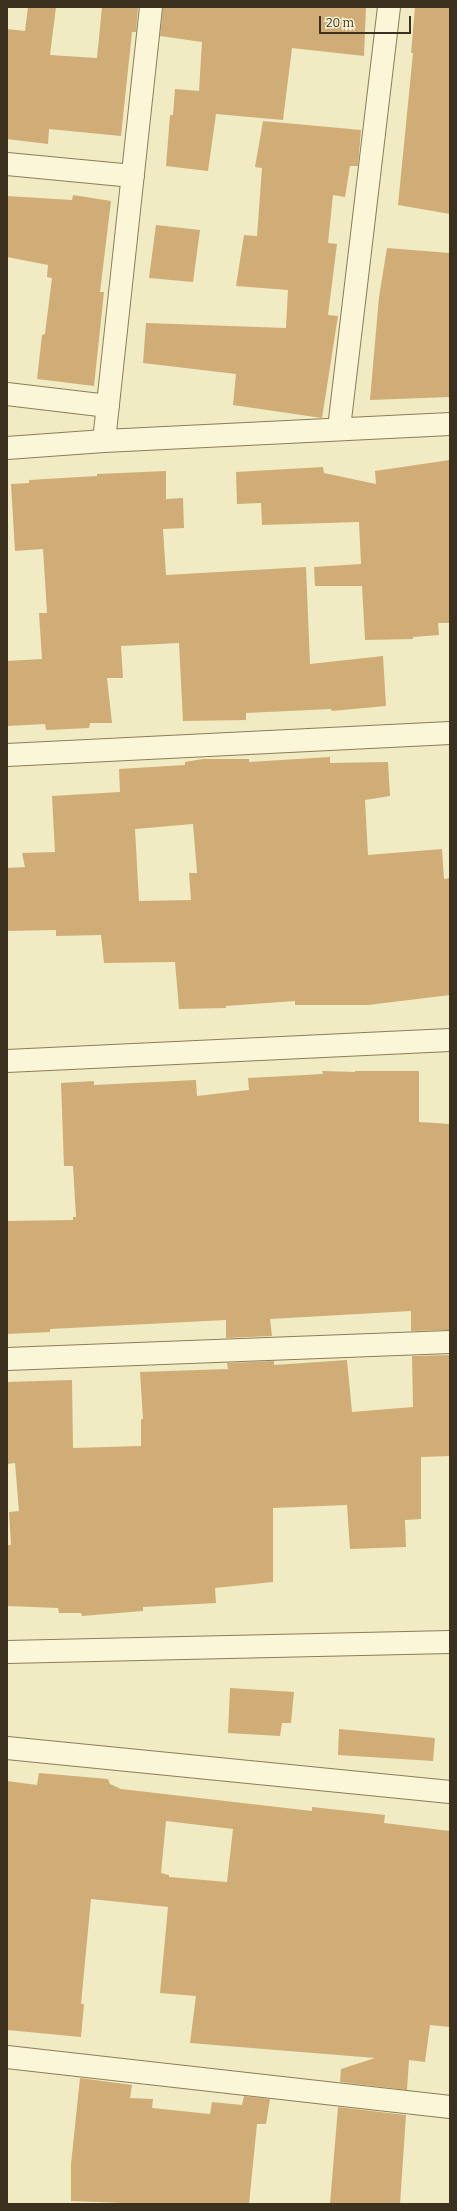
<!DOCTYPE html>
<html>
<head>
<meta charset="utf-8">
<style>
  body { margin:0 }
  #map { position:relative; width:457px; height:2211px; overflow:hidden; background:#f0ebc3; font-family:Bitter,serif }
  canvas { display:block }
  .frame { position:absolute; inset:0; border:8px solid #3b311e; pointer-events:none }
  .scale { position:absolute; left:319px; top:16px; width:92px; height:18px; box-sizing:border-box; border:2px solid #3b311e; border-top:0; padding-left:5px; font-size:12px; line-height:14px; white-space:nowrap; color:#3b311e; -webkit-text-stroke:3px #f7f3d3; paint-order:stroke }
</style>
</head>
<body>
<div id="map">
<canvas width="457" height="2211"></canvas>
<div class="frame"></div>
<div class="scale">20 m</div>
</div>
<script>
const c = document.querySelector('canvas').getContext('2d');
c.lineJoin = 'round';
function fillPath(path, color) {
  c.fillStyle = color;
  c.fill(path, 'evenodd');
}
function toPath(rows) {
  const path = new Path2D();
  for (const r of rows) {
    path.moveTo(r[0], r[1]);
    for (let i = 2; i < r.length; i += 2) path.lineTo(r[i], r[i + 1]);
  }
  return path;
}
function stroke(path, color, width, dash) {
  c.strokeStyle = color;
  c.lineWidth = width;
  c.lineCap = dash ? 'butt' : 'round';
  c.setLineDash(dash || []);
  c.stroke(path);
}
fillPath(toPath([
  [28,7,56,7,50,55,97,58,102,7,138,7,136,32,132,32,121,136,49,129,48,144,7,139,7,29,25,31],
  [163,7,366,7,364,56,292,48,283,120,216,114,208,171,166,166,170,115,173,115,175,89,199,91,202,42,160,36],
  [415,7,450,7,450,214,398,205,413,53,411,53],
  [263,121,361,130,358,166,350,166,345,197,333,195,328,243,337,244,328,315,338,316,322,418,233,405,236,374,143,363,146,323,286,328,288,290,236,286,244,235,257,236,262,168,255,167],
  [73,195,111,201,100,292,104,292,94,386,37,379,42,335,45,334,52,278,47,277,48,265,7,257,7,196,72,200],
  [156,225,200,230,193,282,149,278],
  [387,248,450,253,450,397,370,400,379,297],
  [450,460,450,623,438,623,439,635,413,637,413,639,365,640,362,586,315,586,314,567,361,564,359,522,262,525,261,503,237,504,236,472,323,467,324,473,376,484,375,471],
  [166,471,166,499,183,498,184,528,163,529,166,575,306,567,310,664,383,656,386,706,332,711,331,709,246,713,246,720,183,721,179,643,121,646,123,678,107,678,112,723,90,723,89,728,46,730,45,724,7,726,7,661,42,659,39,613,47,613,43,549,15,551,11,484,29,483,29,480,97,476,97,474],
  [330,757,330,763,388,762,390,796,365,800,368,855,442,849,444,879,450,878,450,995,368,1005,295,1005,295,1001,226,1006,226,1008,179,1009,175,962,104,963,101,935,56,936,56,930,7,931,7,868,25,867,22,853,55,852,52,796,120,792,119,769,185,765,185,762,203,759,249,759,249,762],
  [193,824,197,873,189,873,191,900,139,901,135,829],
  [322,1071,355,1072,355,1071,419,1071,419,1122,450,1124,450,1330,411,1331,411,1311,270,1319,272,1336,226,1338,226,1320,50,1329,50,1332,7,1334,7,1221,73,1220,73,1217,76,1217,73,1166,64,1166,61,1083,94,1081,94,1085,196,1080,197,1096,249,1090,248,1078,323,1074],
  [450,1355,450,1456,421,1457,421,1519,405,1520,406,1547,350,1549,347,1505,273,1508,273,1582,215,1588,216,1603,143,1607,143,1611,82,1616,81,1613,59,1613,58,1608,7,1606,7,1545,11,1545,9,1512,19,1511,15,1463,7,1464,7,1382,72,1380,73,1448,141,1446,141,1419,143,1419,140,1372,228,1369,227,1363,274,1361,274,1365,347,1360,352,1412,413,1407,412,1356],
  [230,1688,294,1692,291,1723,282,1723,280,1736,228,1733],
  [339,1729,435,1738,433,1761,338,1755],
  [39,1773,108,1779,110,1784,121,1789,312,1811,312,1807,385,1815,384,1823,450,1831,450,2027,430,2025,425,2062,409,2060,407,2090,340,2082,341,2069,375,2058,190,2043,196,1996,160,1993,168,1907,91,1899,81,2004,84,2004,81,2037,7,2030,7,1781,37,1785],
  [166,1821,233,1829,227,1882,169,1877,169,1875,161,1873],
  [80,2078,132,2085,130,2098,153,2099,152,2108,210,2114,212,2102,242,2105,244,2096,270,2099,266,2124,257,2124,249,2204,151,2204,71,2201,71,2164],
  [338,2107,406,2115,400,2204,330,2204]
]), '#d0ad77');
const minor = toPath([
  [7,164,133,176],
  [7,394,108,406],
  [339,428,389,7],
  [104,441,151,7],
  [7,448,104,441,450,424],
  [7,755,450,733],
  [7,1061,450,1040],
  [7,1359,450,1342],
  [7,1652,450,1642],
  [7,1748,450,1792],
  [7,2057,450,2107]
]);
stroke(minor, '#8b7d59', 24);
stroke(minor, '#faf6d7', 22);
</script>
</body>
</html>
